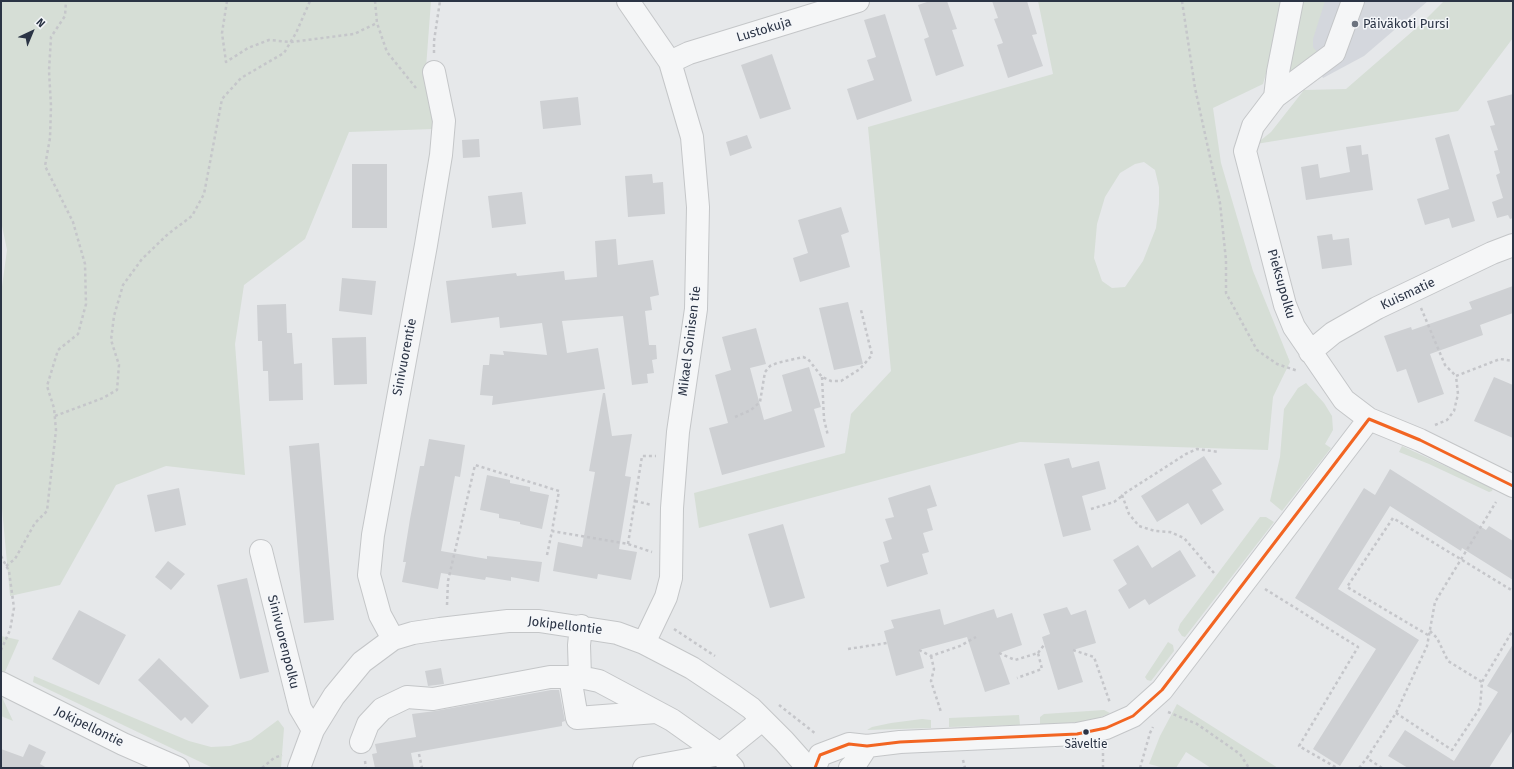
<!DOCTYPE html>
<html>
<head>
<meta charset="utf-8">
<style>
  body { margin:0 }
  #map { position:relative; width:1514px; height:769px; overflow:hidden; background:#e6e8ea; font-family:"Fira Sans",sans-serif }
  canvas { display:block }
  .frame { position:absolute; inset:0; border:2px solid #2b3445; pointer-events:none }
  .north { position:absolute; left:12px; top:12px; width:40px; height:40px; -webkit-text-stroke:3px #f4f6f9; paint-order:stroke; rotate:44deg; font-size:11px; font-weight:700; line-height:16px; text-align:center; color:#2b3445 }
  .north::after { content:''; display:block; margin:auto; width:14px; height:18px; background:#2b3445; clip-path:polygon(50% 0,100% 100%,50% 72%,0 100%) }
</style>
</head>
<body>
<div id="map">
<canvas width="1514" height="769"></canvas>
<div class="frame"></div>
<div class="north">N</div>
</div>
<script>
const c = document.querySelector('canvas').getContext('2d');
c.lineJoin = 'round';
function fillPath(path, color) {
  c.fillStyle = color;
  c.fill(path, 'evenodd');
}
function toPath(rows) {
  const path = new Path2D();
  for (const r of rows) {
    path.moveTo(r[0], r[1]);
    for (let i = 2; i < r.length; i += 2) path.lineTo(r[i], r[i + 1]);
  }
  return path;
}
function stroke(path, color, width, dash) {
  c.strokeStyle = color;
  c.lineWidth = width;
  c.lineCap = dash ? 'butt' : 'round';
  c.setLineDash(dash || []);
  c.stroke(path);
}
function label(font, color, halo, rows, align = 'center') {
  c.font = font + ' "Fira Sans",sans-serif';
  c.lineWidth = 3;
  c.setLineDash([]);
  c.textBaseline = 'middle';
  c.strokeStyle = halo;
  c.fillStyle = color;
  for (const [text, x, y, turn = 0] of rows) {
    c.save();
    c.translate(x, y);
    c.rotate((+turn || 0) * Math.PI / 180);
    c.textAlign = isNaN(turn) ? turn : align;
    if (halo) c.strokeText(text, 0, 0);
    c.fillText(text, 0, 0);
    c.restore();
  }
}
fillPath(toPath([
  [1314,1,1428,1,1364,56,1323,78,1304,47]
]), '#d4d7dd');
fillPath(toPath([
  [1,1,431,1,426,68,432,100,433,129,349,132,305,239,244,285,235,344,245,475,166,466,116,485,60,585,10,596,1,497,1,294,7,250,1,221],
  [1038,1,1287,1,1263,84,1213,108,1221,163,1253,271,1290,362,1273,397,1268,450,1020,442,699,528,694,493,845,453,851,414,891,371,868,127,1053,74],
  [1144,162,1155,170,1159,187,1159,204,1156,228,1143,261,1125,287,1112,288,1102,281,1094,258,1097,224,1105,197,1120,173,1135,164],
  [1303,1,1325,1,1313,39,1313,47,1319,54,1286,86,1286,62],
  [1444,1,1513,1,1513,38,1458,111,1256,144,1271,132,1304,90,1346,89,1422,23],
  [1306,383,1324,403,1332,416,1333,430,1325,444,1331,448,1282,511,1270,501,1280,457,1284,409,1298,388],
  [1402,446,1493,488,1492,491,1489,492,1429,464,1399,452],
  [1260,517,1266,517,1274,522,1185,637,1182,636,1178,630,1180,624],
  [1,636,19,640,1,681],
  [1168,642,1173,645,1174,651,1151,681,1147,680,1145,677],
  [34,676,189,741,211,747,230,746,251,740,278,720,284,728,281,768,213,768,33,682],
  [1,695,13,721,1,716],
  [1177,704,1278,768,1211,768,1186,752,1176,768,1164,768,1149,764,1160,736],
  [1104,710,1110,713,1092,721,1040,725,1040,717,1044,714],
  [1019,715,1020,725,949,727,949,718],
  [922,719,931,720,931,728,867,730,872,727,891,723]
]), '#d6ded6');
fillPath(toPath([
  [930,1,947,1,957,29,952,30,964,66,936,76,924,39,929,37,918,5],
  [992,1,1027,1,1037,34,1032,35,1043,66,1008,78,997,45,1003,43,994,19,998,18],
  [885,14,912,101,857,120,847,89,874,80,867,60,876,57,864,20],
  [772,54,791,109,760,119,741,65],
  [1513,94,1513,218,1510,219,1508,215,1497,218,1492,202,1503,198,1496,175,1500,173,1494,151,1498,150,1490,126,1495,125,1487,101],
  [578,97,581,125,543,129,540,101],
  [1449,134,1475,221,1452,228,1449,218,1425,225,1417,199,1449,189,1435,138],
  [747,135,752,148,730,156,726,142],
  [479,139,480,157,463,158,462,140],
  [1361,145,1362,155,1368,154,1373,190,1306,200,1301,167,1318,164,1320,178,1350,172,1346,147],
  [352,164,387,164,387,228,352,228],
  [652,174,653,183,663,182,665,214,628,217,625,176],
  [522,192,526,224,492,228,488,196],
  [841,207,849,232,841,235,850,267,800,282,793,258,808,253,798,220],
  [1332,234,1333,240,1349,238,1352,265,1322,269,1317,236],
  [616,239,618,265,653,260,659,295,650,297,652,310,645,311,649,345,656,345,657,359,652,360,654,373,647,374,648,383,632,385,623,316,562,321,567,353,598,348,605,389,492,405,493,396,480,395,483,365,489,365,490,354,504,355,503,351,547,355,542,323,500,328,499,317,451,323,446,281,516,273,517,276,564,271,565,280,597,277,595,241],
  [342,278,376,281,372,315,339,311],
  [1513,286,1513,313,1480,325,1483,335,1430,354,1444,394,1418,403,1406,369,1397,372,1384,336,1411,327,1412,330,1472,309,1469,302],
  [848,302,863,364,834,370,819,308],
  [286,304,287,333,292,333,294,364,302,363,303,400,269,401,268,371,263,371,262,341,258,341,257,305],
  [756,328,766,364,750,368,764,420,792,411,782,375,809,367,821,407,814,409,825,447,722,475,709,428,728,423,715,375,731,370,722,337],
  [366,337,367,384,334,385,332,338],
  [1494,377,1513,385,1513,438,1474,421],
  [603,393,605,393,612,436,632,434,625,476,631,477,619,549,637,552,631,580,598,574,597,579,553,571,558,542,582,547,595,472,589,471],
  [429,439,465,445,460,477,455,476,441,551,487,559,487,556,542,562,539,582,511,577,511,581,486,577,485,580,441,573,438,589,402,582,406,562,403,562,410,519,420,466,424,466],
  [319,443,334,620,304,623,289,446],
  [1204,456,1222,484,1212,490,1224,510,1201,525,1188,503,1157,522,1141,496],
  [1069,458,1072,468,1099,461,1106,489,1082,496,1091,530,1063,537,1044,464],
  [1390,469,1486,530,1489,526,1513,541,1513,580,1462,548,1461,551,1390,506,1338,589,1419,640,1340,766,1313,749,1376,649,1295,598,1364,488,1375,495],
  [487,475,510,480,510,483,530,487,530,491,549,495,542,529,520,524,520,522,499,518,499,514,480,510],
  [930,485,937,506,927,509,933,530,923,533,929,552,922,554,928,574,887,587,880,565,889,562,883,542,892,539,885,519,894,517,888,498],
  [179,488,186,525,155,532,147,495],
  [783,524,805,598,770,608,748,534],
  [1138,545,1152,568,1180,550,1196,576,1149,605,1145,599,1129,609,1118,590,1127,584,1113,560],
  [168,561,185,574,171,590,155,577],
  [247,578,269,672,240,679,217,585],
  [1067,607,1071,615,1086,610,1096,643,1073,650,1083,682,1058,690,1042,637,1050,634,1043,614],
  [940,609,944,625,994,609,997,618,1012,613,1022,645,999,653,1010,684,985,692,967,637,919,650,924,668,896,676,884,631,894,628,891,620],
  [79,610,126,635,99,685,52,659],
  [1513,644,1513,730,1489,768,1408,768,1388,756,1405,730,1454,761,1498,692,1487,686],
  [159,658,209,706,192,724,185,717,181,721,138,680],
  [441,668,444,684,428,686,425,671],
  [551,690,559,690,565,721,562,722,562,726,411,753,414,768,375,768,372,754,377,753,375,744,416,737,412,714,435,711],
  [29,744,46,752,40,764,47,768,1,768,1,749,23,757]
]), '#ced0d3');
const minor = toPath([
  [628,1,670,62,692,137,698,207,696,309,678,432,672,508,671,578,666,597,644,643],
  [1353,1,1334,53,1275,97,1253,126,1245,151,1285,305,1294,327,1344,400,1369,419,1420,440,1513,486],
  [670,62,689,53,858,1],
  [1275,97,1278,72,1292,1],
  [1310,352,1333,333,1377,308,1492,253,1513,245],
  [261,551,296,692,300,708,313,730],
  [393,639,380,615,369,575,373,535,426,245,441,155,444,121,434,72],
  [570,677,577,718,656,712],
  [580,677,579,645,581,626],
  [1,683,123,744,178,768],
  [361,742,368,724,382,709,407,697,433,699,550,677,580,677,599,681,672,720,720,754,733,768],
  [299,768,313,730,334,696,362,662,393,639,413,633,440,629,508,621,539,621,617,633,644,643,692,668,734,696,751,708,784,741,808,768],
  [644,768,720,754,762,720],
  [815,768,820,755,849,744,867,746,900,742,1077,734,1106,728,1133,716,1162,690,1369,419],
  [850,768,858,760,867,746]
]);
stroke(minor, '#c4c6c8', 24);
stroke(toPath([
  [227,1,222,33,226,62,248,48,269,40,291,42,354,34,377,23],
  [375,1,377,23,387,52,416,88],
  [1182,1,1195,88,1220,203,1226,260,1226,293,1257,350,1277,364,1298,371],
  [434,53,434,41,440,1],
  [1421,308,1445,365,1456,376],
  [822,377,824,419,828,436],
  [55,416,103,398,117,390,119,365,111,340,114,316,123,285,142,259,168,234,192,216,204,194,222,99,241,78,284,53,296,33,310,1],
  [735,417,751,410,760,402,765,372,770,366,777,363,803,357,808,359,822,377,831,381,841,381,860,369,872,355,861,310],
  [1435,425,1447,420,1454,411,1458,394,1456,376,1500,359,1513,361],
  [635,501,652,505],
  [1091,509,1114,502,1122,496],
  [628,544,642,456,656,456],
  [547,555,552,531,628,544,652,552],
  [1,556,9,571,14,608,10,630,1,650],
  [6,566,15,559,35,523,47,511,56,430,54,408,47,386,58,350,78,334,86,304,85,264,73,222,45,166,50,138,51,106,49,71,51,37,65,16,66,1],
  [1214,573,1184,538,1170,532,1155,531,1139,526,1129,514,1122,495,1186,454,1197,449,1219,452],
  [1265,589,1358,647,1299,746,1337,768],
  [447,605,448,581,475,465,559,491,552,531],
  [674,629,715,656],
  [1430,631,1437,638,1448,661,1482,682],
  [1428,635,1347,587,1393,518,1513,591],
  [848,649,887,643],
  [919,650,931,656,960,646,976,637],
  [1073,650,1094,657,1110,703],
  [999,653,1015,660,1038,653,1042,669,1017,678],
  [1038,653,1044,645],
  [931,656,934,669,931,681,941,712],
  [779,705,816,734],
  [1168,712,1197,724,1240,754,1249,768],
  [1396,713,1452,750,1480,708,1482,682,1513,630],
  [419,754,422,768],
  [963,760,965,768],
  [365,761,366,768],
  [262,768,274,758,282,755],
  [1103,768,1103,749],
  [1140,768,1150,733,1153,727],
  [1359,768,1367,758],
  [1382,768,1367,758,1396,713,1427,646,1435,602,1496,502]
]), '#c5c6ca', 2.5, [3, 3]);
stroke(minor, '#f5f6f7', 22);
stroke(toPath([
  [1369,419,1420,440,1513,486],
  [815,768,820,755,849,744,867,746,900,742,1077,734,1106,728,1133,716,1162,690,1369,419]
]), '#f26522', 3);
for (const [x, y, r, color] of [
  [1355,24,4,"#6c737f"],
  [1086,732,3.5,"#2b3445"]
]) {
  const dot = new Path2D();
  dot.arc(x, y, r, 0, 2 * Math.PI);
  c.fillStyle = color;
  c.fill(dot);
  stroke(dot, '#f4f6f9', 1.5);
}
label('12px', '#2b3445', '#f4f6f9', [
  ["Säveltie",1086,745]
]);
label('13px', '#2b3445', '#f4f6f9', [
  ["Päiväkoti Pursi",1363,24]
], 'left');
label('13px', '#2b3445', '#f4f6f9', [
  ["Lustokuja",764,30,-17],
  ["Pieksupolku",1281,284,74],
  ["Kuismatie",1408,294,-25],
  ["Mikael Soinisen tie",690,341,-83],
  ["Sinivuorentie",405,357,-79],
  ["Jokipellontie",565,626,7],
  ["Sinivuorenpolku",283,642,76],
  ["Jokipellontie",89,727,26]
]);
</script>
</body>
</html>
